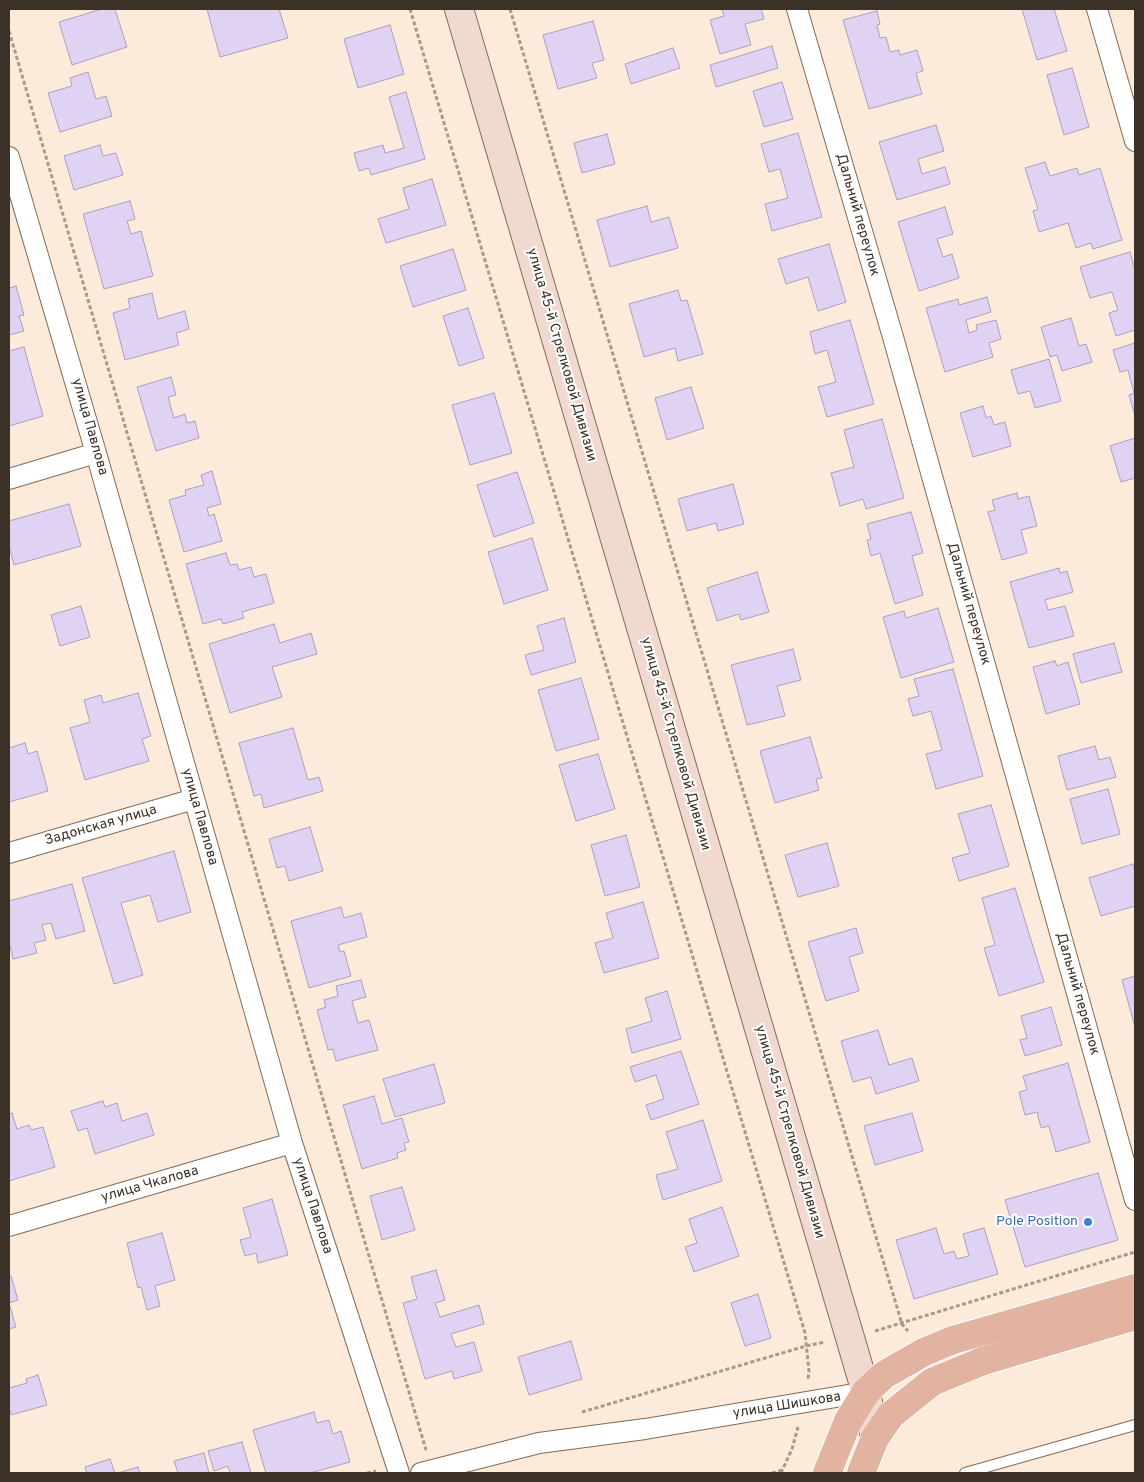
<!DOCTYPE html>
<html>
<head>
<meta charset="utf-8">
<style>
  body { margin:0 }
  #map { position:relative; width:1144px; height:1482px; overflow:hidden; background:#fceada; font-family:Overpass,sans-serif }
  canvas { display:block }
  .frame { position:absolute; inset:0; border:10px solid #3c3126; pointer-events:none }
</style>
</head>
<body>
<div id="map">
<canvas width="1144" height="1482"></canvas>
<div class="frame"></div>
</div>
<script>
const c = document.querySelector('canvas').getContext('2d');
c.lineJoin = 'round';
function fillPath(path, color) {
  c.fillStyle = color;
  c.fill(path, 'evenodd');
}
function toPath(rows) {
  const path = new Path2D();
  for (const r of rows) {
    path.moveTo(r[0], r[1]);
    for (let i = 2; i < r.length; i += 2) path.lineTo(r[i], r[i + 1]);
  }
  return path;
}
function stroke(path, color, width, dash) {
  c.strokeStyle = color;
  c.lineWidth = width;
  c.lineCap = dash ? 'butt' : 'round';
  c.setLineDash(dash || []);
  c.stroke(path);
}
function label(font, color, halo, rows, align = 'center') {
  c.font = font + ' Overpass,sans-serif';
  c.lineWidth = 4;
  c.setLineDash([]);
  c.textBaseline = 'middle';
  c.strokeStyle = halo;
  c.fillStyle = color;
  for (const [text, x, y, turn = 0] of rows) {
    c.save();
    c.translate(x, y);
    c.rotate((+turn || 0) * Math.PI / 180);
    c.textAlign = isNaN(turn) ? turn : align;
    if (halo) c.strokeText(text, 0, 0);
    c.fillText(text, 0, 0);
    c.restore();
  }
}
const building = toPath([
  [102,9,115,9,127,47,72,65,59,22,102,9],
  [207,9,279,9,288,38,220,57,207,9],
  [722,9,761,9,764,19,745,24,751,45,720,54,710,20,724,16,722,9],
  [1022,9,1054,9,1067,51,1037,60,1022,9],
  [877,11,880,24,877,25,880,38,886,37,890,52,899,50,900,55,917,50,923,71,916,73,922,94,869,109,843,20,877,11],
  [593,21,604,60,592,63,597,78,558,89,543,35,593,21],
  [390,25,404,74,358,88,344,39,390,25],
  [772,46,778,68,716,87,710,65,772,46],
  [673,48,680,68,631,84,625,64,673,48],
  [1072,68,1089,127,1064,135,1047,75,1072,68],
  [88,72,96,99,106,96,112,116,60,132,48,93,72,86,70,78,88,72],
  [782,82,793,119,764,127,753,91,782,82],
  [406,92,425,159,371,175,369,168,359,171,354,153,383,145,385,153,404,148,389,97,406,92],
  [936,125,944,151,918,159,922,174,945,167,950,184,897,200,879,142,936,125],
  [798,133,822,217,772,231,765,204,788,198,780,169,769,172,761,144,798,133],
  [607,134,615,164,582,173,574,143,607,134],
  [100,145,103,156,116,153,123,175,74,190,64,156,100,145],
  [1045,162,1050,176,1077,168,1079,175,1100,168,1122,240,1093,249,1091,243,1076,248,1068,223,1039,232,1033,211,1038,209,1025,168,1045,162],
  [432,179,446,225,386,243,378,219,409,209,403,188,432,179],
  [130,201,135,219,127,221,131,234,141,231,153,276,104,289,83,214,130,201],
  [647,206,651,222,669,217,678,248,610,267,597,220,647,206],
  [945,207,953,234,937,239,943,257,952,254,959,278,919,291,898,222,945,207],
  [829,244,846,302,818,311,808,277,786,284,778,259,829,244],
  [453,249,466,290,413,307,400,266,453,249],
  [1130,252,1135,270,1135,330,1116,336,1109,313,1118,310,1112,292,1090,298,1080,267,1130,252],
  [16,286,24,315,19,316,24,331,9,335,9,288,16,286],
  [678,290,681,301,687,300,703,354,678,361,675,348,644,357,629,304,678,290],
  [152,293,158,319,185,311,189,329,176,333,179,345,125,360,113,313,130,308,128,299,152,293],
  [987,297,991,312,966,320,969,333,977,330,976,325,996,320,1001,339,989,343,993,357,945,372,926,308,958,299,959,305,987,297],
  [468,308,484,358,459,366,443,316,468,308],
  [1071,318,1079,346,1086,344,1092,362,1062,371,1057,355,1050,357,1041,327,1071,318],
  [850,320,874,404,827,417,818,387,836,382,827,350,815,354,810,332,850,320],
  [1135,343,1135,416,1129,395,1134,393,1128,370,1120,372,1113,350,1135,343],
  [24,347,43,416,9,426,9,351,24,347],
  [1049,359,1061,401,1035,408,1030,391,1018,394,1011,370,1049,359],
  [171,377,176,395,168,397,174,418,185,414,187,423,195,421,199,438,156,451,137,387,171,377],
  [691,387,704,428,667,440,655,398,691,387],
  [494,393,512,453,470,465,452,405,494,393],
  [983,406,986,418,991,416,994,425,1005,422,1011,446,973,457,960,413,983,406],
  [882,419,904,498,866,509,863,499,840,506,831,473,854,467,844,430,882,419],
  [1135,438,1135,478,1121,482,1110,446,1135,438],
  [212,471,221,504,207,508,209,516,214,514,222,541,184,552,169,500,186,495,185,490,204,485,201,475,212,471],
  [517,472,534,523,494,537,477,485,517,472],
  [733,484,744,524,718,531,716,523,687,531,678,499,733,484],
  [1017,493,1018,499,1029,496,1037,526,1021,530,1027,553,1002,560,988,512,995,510,992,500,1017,493],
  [69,504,81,546,14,565,9,546,9,521,69,504],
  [911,512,923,553,912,556,923,595,895,604,880,553,871,556,867,540,871,539,867,524,911,512],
  [532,538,548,590,504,604,488,552,532,538],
  [226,553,230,565,237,564,239,570,251,567,254,577,266,574,274,603,242,612,244,618,223,624,221,619,203,624,186,564,226,553],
  [1059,568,1060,573,1067,571,1073,592,1045,600,1048,610,1065,606,1074,636,1029,648,1010,582,1059,568],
  [757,572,769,612,741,620,739,614,717,621,707,588,757,572],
  [81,606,90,637,60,646,51,615,81,606],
  [938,608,954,662,901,678,883,617,904,611,906,618,938,608],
  [564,618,576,662,531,675,525,655,544,650,537,626,564,618],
  [274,624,280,643,311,633,317,654,272,667,282,697,230,713,209,644,274,624],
  [1114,643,1122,672,1081,683,1073,654,1114,643],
  [793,649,801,680,777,686,785,716,747,725,731,665,793,649],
  [1055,661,1057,666,1068,662,1080,704,1046,714,1033,667,1055,661],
  [953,669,983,776,936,789,926,754,942,750,931,711,913,716,908,699,919,696,914,679,953,669],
  [581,678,599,739,556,751,538,690,581,678],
  [138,693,151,736,142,739,149,761,85,780,70,728,90,722,84,700,101,695,103,703,138,693],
  [293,728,308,780,319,777,323,791,264,808,261,794,254,796,239,743,293,728],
  [810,737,822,778,816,779,819,790,775,803,760,751,810,737],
  [25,743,28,754,37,751,48,791,9,802,9,748,25,743],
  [1095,746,1099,760,1110,757,1116,777,1067,790,1058,756,1095,746],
  [598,754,615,809,576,821,559,765,598,754],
  [1108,789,1120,834,1082,844,1070,799,1108,789],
  [991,805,1009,866,959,881,952,858,970,853,958,814,991,805],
  [310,827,323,871,289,881,285,866,277,868,269,839,310,827],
  [626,835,640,887,605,896,591,845,626,835],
  [827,843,839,886,798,897,785,855,827,843],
  [174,851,191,912,158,922,150,895,121,903,143,975,114,984,82,878,174,851],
  [1133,864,1135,873,1135,906,1101,916,1089,878,1133,864],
  [72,884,85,931,56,939,51,923,42,925,46,940,34,943,37,953,13,959,9,942,9,901,72,884],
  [1015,888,1044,982,999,996,984,948,995,945,982,898,1015,888],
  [643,902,659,958,604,973,595,943,613,938,606,913,643,902],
  [341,907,344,918,361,913,367,937,338,945,340,952,344,951,351,976,309,988,291,921,341,907],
  [856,928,863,953,849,957,859,991,826,1001,808,942,856,928],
  [1135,976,1135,1027,1122,980,1135,976],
  [361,980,366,997,352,1001,358,1023,369,1020,378,1050,336,1061,333,1049,328,1050,317,1010,326,1007,324,1000,338,996,336,986,361,980],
  [667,991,681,1039,632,1053,626,1029,652,1021,645,998,667,991],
  [1051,1007,1062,1045,1025,1056,1020,1040,1027,1038,1021,1016,1051,1007],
  [878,1030,889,1065,912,1058,919,1081,876,1094,871,1077,853,1082,841,1041,878,1030],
  [681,1051,699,1104,651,1120,646,1105,664,1099,656,1075,635,1082,630,1067,681,1051],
  [1068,1063,1090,1142,1056,1152,1049,1126,1041,1128,1037,1112,1025,1115,1019,1092,1027,1090,1023,1076,1068,1063],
  [434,1064,445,1103,395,1117,383,1079,434,1064],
  [374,1096,382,1124,402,1118,409,1142,404,1143,406,1150,397,1153,398,1158,362,1169,343,1105,374,1096],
  [103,1101,105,1107,117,1103,122,1121,147,1113,154,1135,95,1154,87,1128,78,1131,71,1111,103,1101],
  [12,1113,17,1129,29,1125,31,1130,43,1127,55,1167,9,1181,9,1114,12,1113],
  [912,1113,923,1151,875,1165,864,1126,912,1113],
  [703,1120,722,1181,663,1200,656,1175,678,1169,666,1132,703,1120],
  [1098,1173,1118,1240,1025,1267,1005,1200,1098,1173],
  [402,1187,415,1230,382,1240,370,1196,402,1187],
  [272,1199,288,1255,258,1263,256,1253,245,1256,240,1240,251,1237,243,1208,272,1199],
  [722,1207,739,1256,694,1272,685,1247,697,1243,689,1219,722,1207],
  [936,1228,944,1254,954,1251,957,1259,969,1256,963,1234,984,1228,998,1274,914,1299,896,1240,936,1228],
  [162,1233,175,1280,155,1286,160,1306,147,1310,141,1287,138,1288,127,1243,162,1233],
  [436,1270,445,1300,435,1303,440,1317,479,1305,484,1324,451,1334,456,1347,474,1342,482,1371,454,1379,452,1371,425,1379,403,1303,417,1299,411,1277,436,1270],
  [9,1276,11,1276,18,1300,9,1303,16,1327,9,1329,9,1276],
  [758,1294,771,1338,745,1346,731,1303,758,1294],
  [571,1341,582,1379,529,1395,518,1357,571,1341],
  [38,1375,47,1405,11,1415,9,1407,9,1388,27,1383,26,1379,38,1375],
  [314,1412,317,1423,329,1420,333,1434,341,1431,350,1462,310,1473,266,1473,253,1430,314,1412],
  [242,1442,251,1473,230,1473,228,1466,214,1471,208,1451,242,1442],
  [204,1453,209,1473,178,1473,174,1461,204,1453],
  [110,1459,115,1473,87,1473,85,1467,110,1459],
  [138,1467,140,1473,118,1473,138,1467]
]);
fillPath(building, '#dfd2f3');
stroke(building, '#ac9fbf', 1);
const service = toPath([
  [965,1473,1135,1425]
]);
const minor = toPath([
  [797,9,893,337,1135,1200],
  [1097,9,1135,141],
  [9,157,96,453,292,1143,399,1473],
  [9,479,96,453],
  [9,853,194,799],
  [9,1226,292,1143],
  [421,1473,539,1443,645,1429,866,1392]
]);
const secondary = toPath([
  [459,9,866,1392,875,1438]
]);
const primary = toPath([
  [827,1473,848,1421,866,1392,884,1375,924,1352,953,1340,1135,1288],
  [861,1473,875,1438,891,1415,932,1382,983,1361,1135,1316]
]);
stroke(service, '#846b53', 12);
stroke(minor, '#846b53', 22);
stroke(secondary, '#846b53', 30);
stroke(primary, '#fff', 30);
stroke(toPath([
  [410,9,805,1333,809,1371,808,1379],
  [510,9,902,1324,908,1331],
  [9,31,426,1450],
  [875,1331,1135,1252],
  [582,1412,806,1346,825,1342],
  [367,1473,376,1471],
  [772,1473,782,1470],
  [781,1473,792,1449,798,1427]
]), '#a8998b', 3, [4, 2.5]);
stroke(service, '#fff', 10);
stroke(minor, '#fff', 20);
stroke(secondary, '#f1d9d0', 28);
stroke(primary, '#e2b3a1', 28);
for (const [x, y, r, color] of [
  [1088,1222,5,"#3f7fe0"]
]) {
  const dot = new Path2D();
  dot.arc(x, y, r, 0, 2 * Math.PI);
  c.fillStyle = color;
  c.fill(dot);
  stroke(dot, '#fff', 2);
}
label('14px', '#3c3126', '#fff', [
  ["Дальний переулок",857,215,74],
  ["улица 45-й Стрелковой Дивизии",561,355,74],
  ["улица Павлова",89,427,74],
  ["Дальний переулок",968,604,74],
  ["улица 45-й Стрелковой Дивизии",675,744,74],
  ["улица Павлова",199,817,74],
  ["Задонская улица",101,826,-16],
  ["Дальний переулок",1077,994,74],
  ["улица 45-й Стрелковой Дивизии",789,1132,74],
  ["улица Чкалова",150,1185,-16],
  ["улица Павлова",312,1206,72],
  ["улица Шишкова",787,1406,-9]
]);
label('14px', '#366cbe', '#fff', [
  ["Pole Position",1078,1222]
], 'right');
</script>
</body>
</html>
